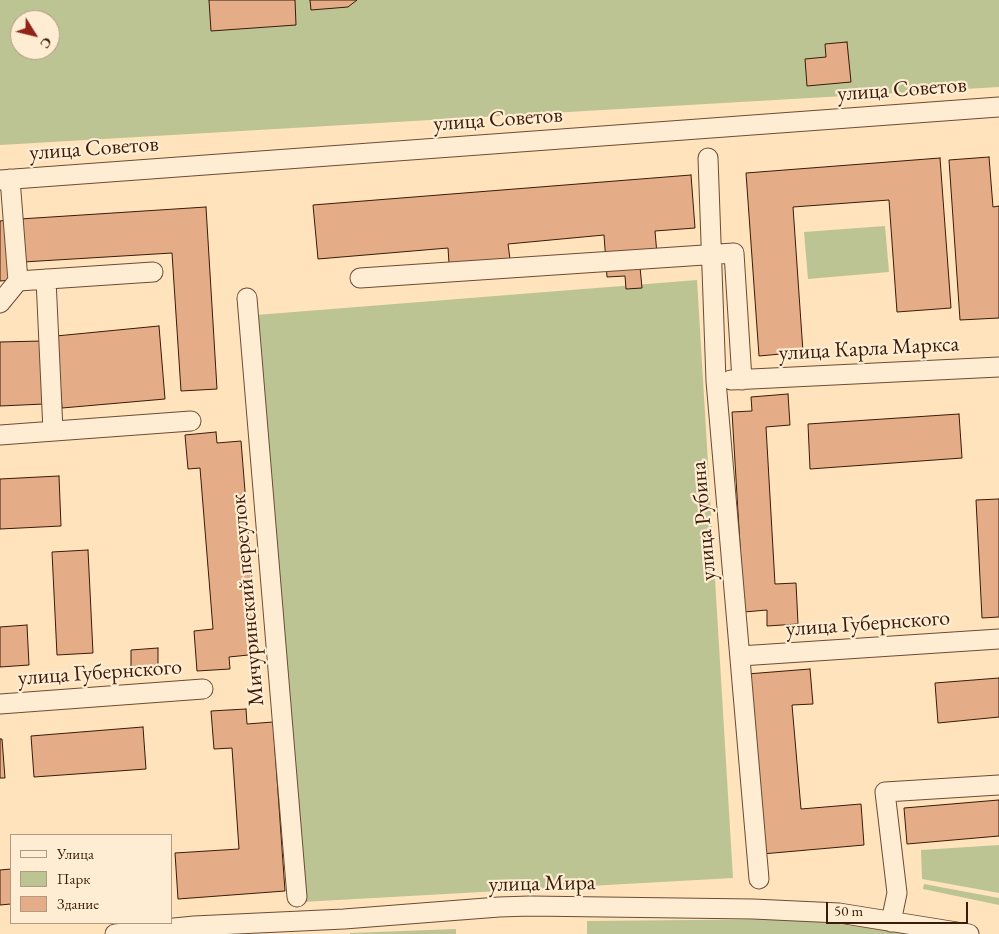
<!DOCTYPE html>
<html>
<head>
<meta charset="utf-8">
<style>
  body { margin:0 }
  #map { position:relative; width:999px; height:934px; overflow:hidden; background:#ffe3bc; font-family:"EB Garamond",serif }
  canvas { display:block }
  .legend { position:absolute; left:10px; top:834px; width:162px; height:90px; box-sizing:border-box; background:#ffedd3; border:1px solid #b19982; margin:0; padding:6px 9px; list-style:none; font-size:15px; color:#3b1a08 }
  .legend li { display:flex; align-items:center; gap:10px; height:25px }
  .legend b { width:25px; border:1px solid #b19982 }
  .north { position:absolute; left:10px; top:10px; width:50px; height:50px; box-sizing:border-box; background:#ffedd3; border:1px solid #b19982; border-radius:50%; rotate:126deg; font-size:14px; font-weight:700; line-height:20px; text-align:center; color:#3b1a08 }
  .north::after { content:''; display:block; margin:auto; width:18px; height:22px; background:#8f2418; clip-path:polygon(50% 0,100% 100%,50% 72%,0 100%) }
  .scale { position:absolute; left:826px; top:902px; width:142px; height:22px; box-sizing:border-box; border:2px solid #3b1a08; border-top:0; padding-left:6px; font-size:15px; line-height:18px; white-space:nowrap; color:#3b1a08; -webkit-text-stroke:4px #ffedd3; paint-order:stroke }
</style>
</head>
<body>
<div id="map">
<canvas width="999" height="934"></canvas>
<ul class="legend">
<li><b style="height:6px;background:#ffedd3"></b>Улица</li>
<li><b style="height:14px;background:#bdc493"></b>Парк</li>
<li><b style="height:14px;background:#e4ad87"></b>Здание</li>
</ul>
<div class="north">С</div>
<div class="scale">50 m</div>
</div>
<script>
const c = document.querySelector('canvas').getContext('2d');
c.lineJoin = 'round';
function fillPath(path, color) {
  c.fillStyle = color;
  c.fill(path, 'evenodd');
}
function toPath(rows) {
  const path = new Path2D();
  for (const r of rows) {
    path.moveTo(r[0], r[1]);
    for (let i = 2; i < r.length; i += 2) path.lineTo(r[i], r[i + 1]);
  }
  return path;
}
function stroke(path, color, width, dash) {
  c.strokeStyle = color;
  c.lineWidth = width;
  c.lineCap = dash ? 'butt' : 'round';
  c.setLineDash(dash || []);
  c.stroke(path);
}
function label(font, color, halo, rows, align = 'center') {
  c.font = font + ' "EB Garamond",serif';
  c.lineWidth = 4.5;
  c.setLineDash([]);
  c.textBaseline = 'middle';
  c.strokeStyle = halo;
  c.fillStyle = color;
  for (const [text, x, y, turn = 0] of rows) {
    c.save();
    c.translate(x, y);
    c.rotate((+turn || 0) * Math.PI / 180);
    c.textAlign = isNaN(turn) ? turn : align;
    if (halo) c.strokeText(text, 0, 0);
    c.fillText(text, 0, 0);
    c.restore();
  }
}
fillPath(toPath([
  [0,0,999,0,999,87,0,145],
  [20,20,50,20,50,50,20,50],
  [885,226,889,272,808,279,804,232],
  [697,280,733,878,302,902,256,315],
  [999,845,999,893,922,879,921,850],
  [924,884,999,898,999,905,923,889],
  [798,919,871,928,904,934,587,934,587,921],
  [456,929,456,934,350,934,350,933]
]), '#bdc493');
const building = toPath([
  [209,0,295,0,296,25,211,31,209,0],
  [310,0,357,0,348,7,311,10,310,0],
  [847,42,851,82,807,86,805,59,826,57,825,44,847,42],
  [989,157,993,207,999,206,999,318,960,320,949,160,989,157],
  [940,158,951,308,897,312,889,200,793,207,803,352,759,356,746,173,940,158],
  [691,175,695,228,655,231,658,266,640,267,642,288,626,289,625,276,607,277,604,235,508,244,510,259,449,263,448,248,318,259,313,205,691,175],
  [206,207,217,389,181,391,172,253,23,262,20,219,206,207],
  [8,220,12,280,0,281,0,221,8,220],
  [159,326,165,399,62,408,56,336,159,326],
  [42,341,44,404,0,406,0,342,42,341],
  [788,394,790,425,766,427,775,584,796,583,798,624,767,626,767,610,744,612,732,412,752,411,751,397,788,394],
  [959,414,962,458,810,469,808,424,959,414],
  [216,432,217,443,241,441,258,654,229,657,230,669,197,671,194,631,213,629,200,468,188,469,185,435,216,432],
  [59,476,61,526,0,529,0,479,59,476],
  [999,499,999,617,982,618,976,500,999,499],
  [88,550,93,653,57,655,52,552,88,550],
  [27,625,29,665,0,667,0,627,27,625],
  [158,648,158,666,131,668,131,650,158,648],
  [810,669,813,704,792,705,801,809,861,804,864,845,762,854,747,674,810,669],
  [999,678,999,717,938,723,935,683,999,678],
  [246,709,247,724,273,722,285,891,178,899,175,853,239,849,232,748,214,749,211,711,246,709],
  [143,727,146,769,34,777,31,736,143,727],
  [0,739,2,739,5,778,0,778,0,739],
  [999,800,999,836,907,844,904,808,999,800],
  [11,869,11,904,0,905,0,870,11,869]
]);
fillPath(building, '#e4ad87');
stroke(building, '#3b1a08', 1);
const minor = toPath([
  [708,158,716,381,759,879],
  [10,179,18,281,153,272],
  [0,180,999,107],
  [360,278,734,253,742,380],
  [46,279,53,431],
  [247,298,297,897],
  [0,303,18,281],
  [731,380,999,367],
  [0,435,191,421],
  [740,656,999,639],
  [0,704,203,689],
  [891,922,897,893,885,792,999,785],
  [115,934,194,926,344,919,499,907,530,906,753,909,839,913,969,934]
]);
stroke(minor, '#6c4c35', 21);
stroke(minor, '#ffedd3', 19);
label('22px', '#3b1a08', '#ffedd3', [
  ["улица Советов",902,90,-4],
  ["улица Советов",498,120,-4],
  ["улица Советов",94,149,-4],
  ["улица Карла Маркса",869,349,-3],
  ["улица Рубина",704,521,-95],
  ["Мичуринский переулок",248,600,-95],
  ["улица Губернского",868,624,-4],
  ["улица Губернского",100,673,-4],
  ["улица Мира",542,884,-1]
]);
</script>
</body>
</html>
